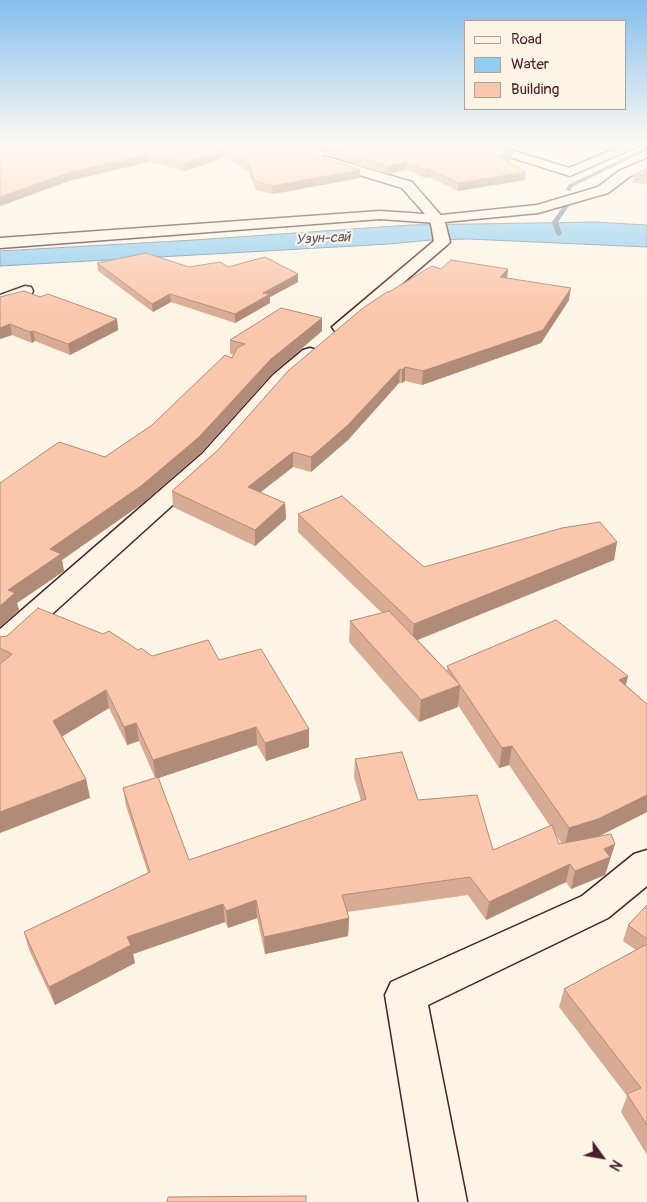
<!DOCTYPE html>
<html>
<head>
<meta charset="utf-8">
<style>
  body { margin:0 }
  #map { position:relative; width:647px; height:1202px; overflow:hidden; background:#fcf5e5; font-family:Pangolin,sans-serif }
  canvas { display:block }
  .legend { position:absolute; left:464px; top:20px; width:162px; height:90px; box-sizing:border-box; background:#fcf5e5; border:1px solid #b59f9b; margin:0; padding:6px 9px; list-style:none; font-size:15px; color:#4a1f2b }
  .legend li { display:flex; align-items:center; gap:10px; height:25px }
  .legend b { width:25px; border:1px solid #b59f9b }
  .north { position:absolute; left:577px; top:1132px; width:50px; height:50px; -webkit-text-stroke:4px #fcf5e5; paint-order:stroke; rotate:122deg; font-size:14px; font-weight:700; line-height:20px; text-align:center; color:#4a1f2b }
  .north::after { content:''; display:block; margin:auto; width:18px; height:22px; background:#4a1f2b; clip-path:polygon(50% 0,100% 100%,50% 72%,0 100%) }
</style>
</head>
<body>
<div id="map">
<canvas width="647" height="1202"></canvas>
<ul class="legend">
<li><b style="height:6px;background:#fcf5e5"></b>Road</li>
<li><b style="height:14px;background:#8fcef0"></b>Water</li>
<li><b style="height:14px;background:#fbc7ac"></b>Building</li>
</ul>
<div class="north">N</div>
</div>
<script>
const c = document.querySelector('canvas').getContext('2d');
c.lineJoin = 'round';
function fillPath(path, color) {
  c.fillStyle = color;
  c.fill(path, 'evenodd');
}
function toPath(rows) {
  const path = new Path2D();
  for (const r of rows) {
    path.moveTo(r[0], r[1]);
    for (let i = 2; i < r.length; i += 2) path.lineTo(r[i], r[i + 1]);
  }
  return path;
}
function stroke(path, color, width, dash) {
  c.strokeStyle = color;
  c.lineWidth = width;
  c.lineCap = dash ? 'butt' : 'round';
  c.setLineDash(dash || []);
  c.stroke(path);
}
function label(font, color, halo, rows, align = 'center') {
  c.font = font + ' Pangolin,sans-serif';
  c.lineWidth = 4.5;
  c.setLineDash([]);
  c.textBaseline = 'middle';
  c.strokeStyle = halo;
  c.fillStyle = color;
  for (const [text, x, y, turn = 0] of rows) {
    c.save();
    c.translate(x, y);
    c.rotate((+turn || 0) * Math.PI / 180);
    c.textAlign = isNaN(turn) ? turn : align;
    if (halo) c.strokeText(text, 0, 0);
    c.fillText(text, 0, 0);
    c.restore();
  }
}
const water = toPath([
  [596,222,647,225,647,247,468,239,431,240,389,244,0,266,0,251,194,240,410,225,596,222]
]);
fillPath(water, '#8fcef0');
stroke(water, '#7388a1', 1);
fillPath(toPath([
  [647,147,647,150,572,187,570,191,566,190,568,185,647,147],
  [564,205,569,206,558,222,562,234,559,236,556,234,552,222,564,205]
]), '#7388a1');
const street = toPath([
  [473,144,492,144,569,168,626,144,643,144,570,176,475,146,473,144],
  [324,156,412,182,444,219,442,222,437,223,380,219,0,248,0,238,380,211,425,214,402,188,320,163,318,160,324,156],
  [25,286,31,287,33,291,31,295,0,306,0,295,25,286],
  [647,850,647,886,608,918,428,1005,467,1202,419,1202,385,995,391,982,582,896,634,854,647,850]
]);
const secondary = toPath([
  [647,159,647,168,629,177,608,193,538,213,445,222,450,242,447,245,347,331,341,332,335,331,332,327,434,241,430,219,432,216,537,205,598,187,619,171,647,159],
  [310,348,317,350,319,354,317,358,287,383,218,464,10,652,0,654,0,629,202,454,273,375,303,350,310,348]
]);
stroke(street, '#4a1f2b', 3);
stroke(secondary, '#4a1f2b', 3);
fillPath(street, '#fcf5e5');
fillPath(secondary, '#fcf5e5');
fillPath(toPath([
  [290,144,288,145,360,170,360,178,273,194,256,190,248,171,224,158,185,171,148,162,69,181,0,206,0,150],
  [298,144,488,144,512,160,506,161,525,180,458,191,429,177,425,178,407,170,388,174,353,164],
  [647,169,647,184,632,183,634,175],
  [97,263,189,267,228,267,298,274,298,282,270,297,270,303,235,323,171,302,153,312,98,271],
  [441,269,507,278,569,300,541,343,422,385,405,381,402,383,399,383,348,440,311,472,293,467,260,492,285,503,286,519,255,546,173,507,172,491,218,450,389,292],
  [0,297,40,297,117,319,118,330,70,355,35,341,32,343,12,335,0,339],
  [322,318,322,331,272,374,201,453,143,503,62,560,64,571,17,603,19,610,0,627,0,483,105,457,152,425,232,358,234,355,230,354,230,340],
  [298,514,424,567,617,542,614,560,418,640,447,671,447,666,628,676,626,685,647,704,647,812,598,837,615,844,605,875,571,889,566,882,486,920,468,895,347,912,349,918,348,936,265,954,257,918,228,928,225,922,133,954,135,963,55,1005,29,950,24,932,148,873,126,806,123,788,155,778,139,741,127,745,109,708,62,736,86,779,90,798,0,664,0,637,138,650,152,656,219,660,309,729,309,747,266,761,257,745,158,778,189,860,361,801,354,777,355,759,493,850,550,826,509,765,499,768,458,705,458,707,419,722,349,642,350,621,382,613,298,532],
  [555,834,562,844,559,844],
  [647,905,647,1155,621,1112,627,1096,559,1007,564,989,636,950,623,941,628,925]
]), '#d8ab94');
fillPath(toPath([
  [223,150,224,158,185,171,185,163],
  [513,152,512,160,495,163,496,155],
  [147,154,148,162,69,181,0,206,0,197,68,173],
  [407,162,407,170,388,174,388,166],
  [430,169,429,177,425,178,426,170],
  [360,170,360,178,273,194,272,186],
  [526,172,525,180,458,191,458,183],
  [508,269,507,281,500,277],
  [298,274,298,282,270,297,270,303,235,323,235,314,263,293],
  [571,288,569,300,541,343,422,385,423,371],
  [170,294,171,302,153,312,152,304],
  [322,318,322,331,272,374,201,453,143,503,62,560,64,571,17,603,19,610,0,627,0,606,8,590,50,549,271,359],
  [117,319,118,330,70,355,68,344],
  [10,324,12,335,0,339,0,328],
  [33,331,35,341,32,343,30,332],
  [405,367,405,381,402,383,402,370],
  [400,369,399,383,348,440,311,472,311,457],
  [293,452,293,467,248,502,248,487],
  [285,503,286,519,255,546,255,530],
  [617,542,614,560,412,642,414,624],
  [628,676,623,695,619,680],
  [460,685,458,707,419,722,421,700],
  [106,690,109,708,58,739,53,721],
  [136,723,139,741,127,745,124,727],
  [256,727,257,745,156,779,153,760],
  [309,729,309,747,266,761,265,743],
  [512,746,509,765,499,768,502,748],
  [86,779,90,798,0,833,0,812],
  [647,795,647,812,593,839,564,848,569,828],
  [615,844,605,875,571,889,575,871,604,849],
  [570,864,566,882,486,920,489,902],
  [256,900,257,918,228,928,226,911],
  [223,904,225,922,133,954,135,963,55,1005,49,987,127,937],
  [349,918,348,936,265,954,264,937]
]), '#b08b78');
const building = toPath([
  [18,144,287,144,287,145,360,170,272,186,255,181,248,163,223,150,185,163,147,154,68,173,0,197,0,150,18,144],
  [319,144,488,144,513,152,496,155,526,172,458,183,430,169,426,170,407,162,388,166,353,156,319,144],
  [647,169,647,175,634,175,647,169],
  [146,253,189,267,220,262,228,267,265,257,298,274,263,293,270,294,235,314,170,294,152,304,97,263,146,253],
  [451,260,508,269,500,277,571,288,543,330,423,371,405,367,402,370,400,369,348,425,311,457,293,452,248,487,285,503,255,530,172,491,218,450,288,371,363,308,387,292,389,292,432,266,441,269,451,260],
  [24,291,40,297,48,294,117,319,68,344,33,331,30,332,10,324,0,328,0,297,24,291],
  [281,308,322,318,271,359,199,437,141,486,50,549,61,554,8,590,15,593,0,606,0,483,59,442,105,457,152,425,225,355,232,358,237,348,245,344,230,340,281,308],
  [342,496,424,567,562,528,600,522,617,542,414,624,298,514,342,496],
  [38,608,103,634,109,631,138,650,141,648,152,656,208,640,219,660,261,649,309,729,265,743,256,727,153,760,136,723,124,727,106,690,53,721,86,779,0,812,0,664,12,654,0,648,0,637,7,636,38,608],
  [389,611,460,685,421,700,350,621,389,611],
  [556,620,628,676,619,680,647,704,647,795,598,819,569,828,512,746,502,748,447,666,556,620],
  [402,752,418,800,477,795,493,850,552,825,559,844,611,834,615,844,604,849,610,857,575,871,570,864,489,902,470,877,342,895,349,918,264,937,256,900,226,911,223,904,127,937,131,945,49,987,24,932,150,872,123,788,158,777,189,860,366,799,355,759,402,752],
  [647,905,647,939,628,925,647,905],
  [647,944,647,1125,627,1094,641,1088,564,989,647,944],
  [306,1196,306,1202,167,1202,168,1197,306,1196]
]);
fillPath(building, '#fbc7ac');
stroke(building, '#b08b78', 1);
const sky = c.createLinearGradient(0, 0, 0, 313);
sky.addColorStop(0, '#84beeb');
sky.addColorStop(0.46, '#fefaf3');
sky.addColorStop(1, '#fefaf300');
c.fillStyle = sky;
c.fillRect(0, 0, 647, 313);
label('italic 14px', '#5f5466', '#fcf5e5', [
  ["Узун-сай",323,239,-3]
]);
</script>
</body>
</html>
